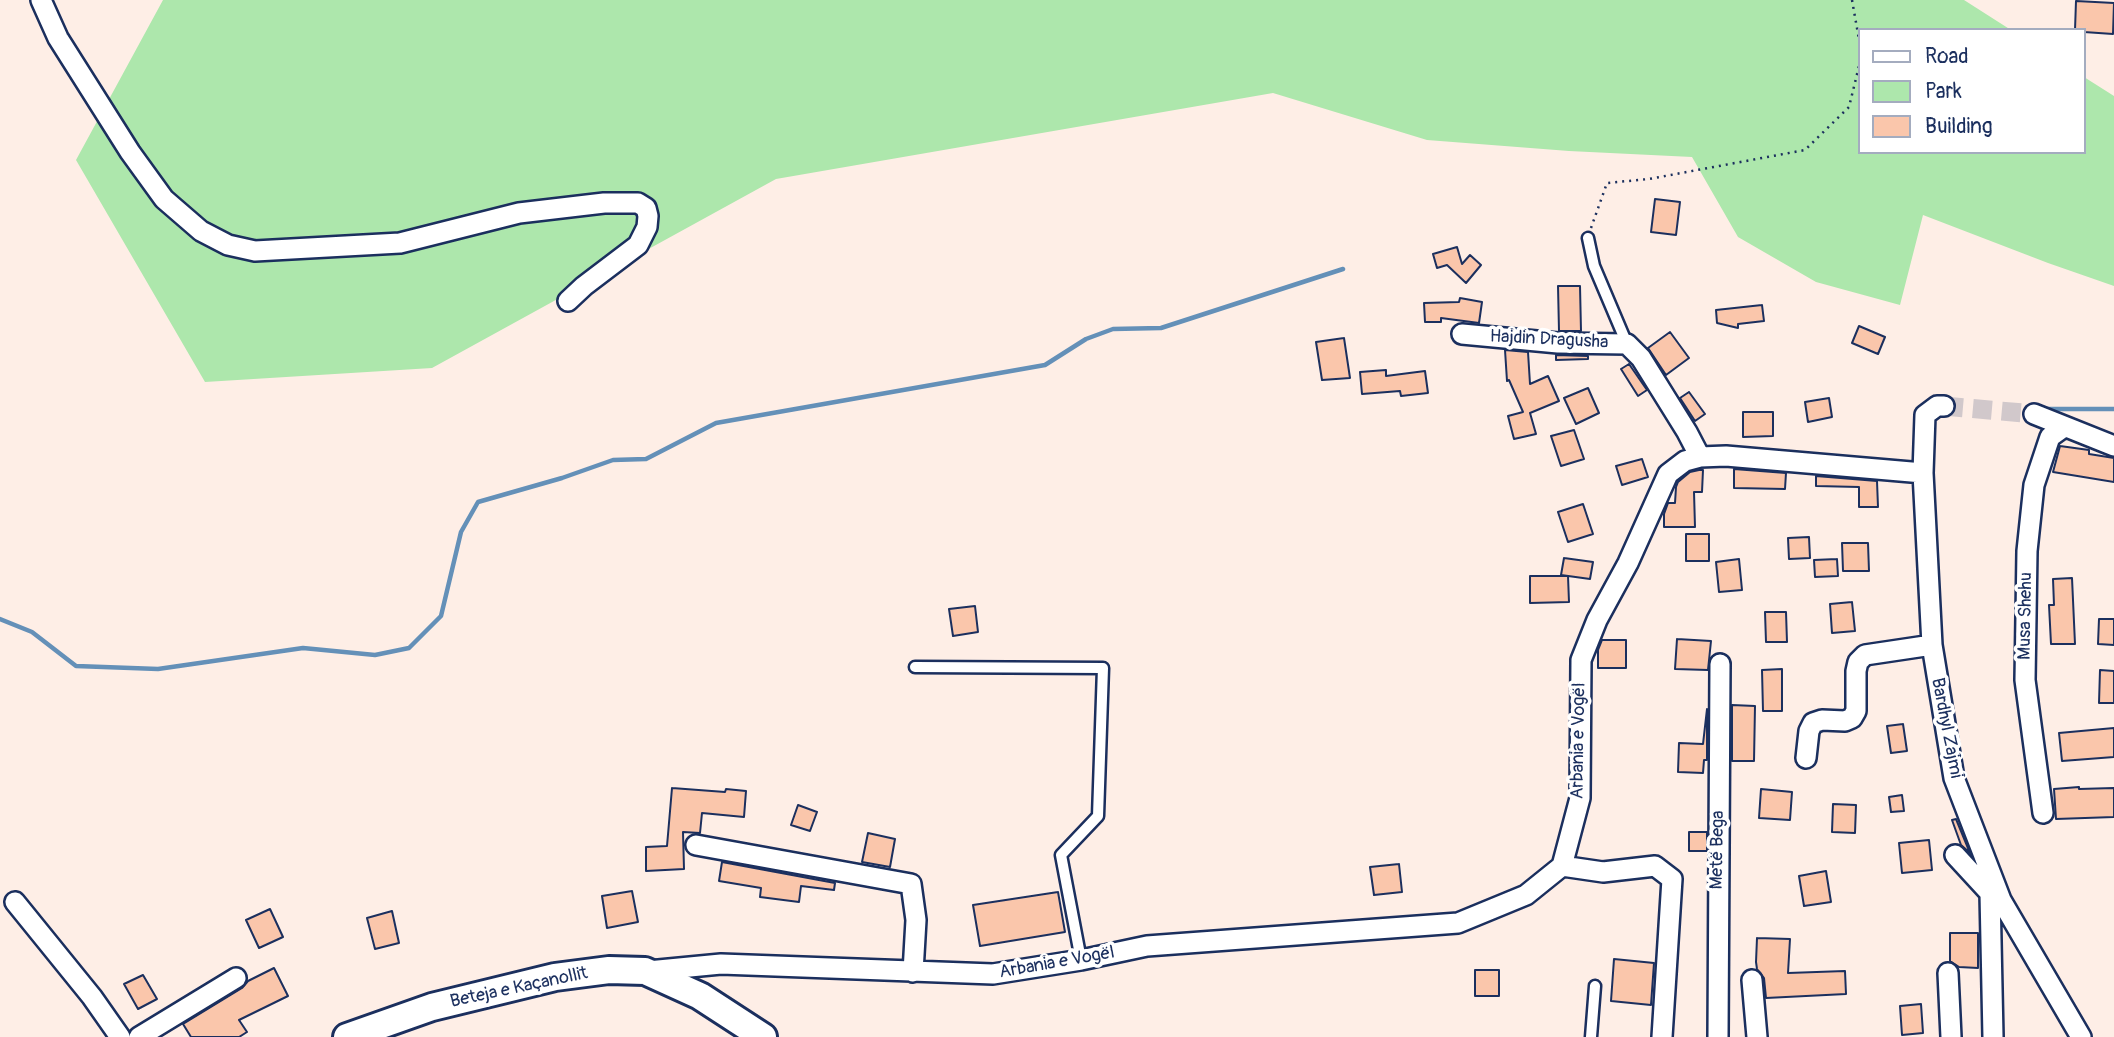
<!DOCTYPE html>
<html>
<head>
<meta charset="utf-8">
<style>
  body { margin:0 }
  #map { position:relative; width:2114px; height:1037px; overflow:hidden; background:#feeee6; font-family:Pangolin,sans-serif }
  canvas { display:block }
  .legend { position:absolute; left:1858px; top:28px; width:228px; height:126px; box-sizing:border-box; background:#fff; border:2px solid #a4acbf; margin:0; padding:9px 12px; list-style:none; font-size:21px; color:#1b2f5e }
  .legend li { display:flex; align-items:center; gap:14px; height:35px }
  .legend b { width:35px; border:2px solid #a4acbf }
</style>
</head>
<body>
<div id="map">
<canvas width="2114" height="1037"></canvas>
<ul class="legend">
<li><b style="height:9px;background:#fff"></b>Road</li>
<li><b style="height:19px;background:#ade7ac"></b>Park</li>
<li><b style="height:19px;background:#fac6ab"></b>Building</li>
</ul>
</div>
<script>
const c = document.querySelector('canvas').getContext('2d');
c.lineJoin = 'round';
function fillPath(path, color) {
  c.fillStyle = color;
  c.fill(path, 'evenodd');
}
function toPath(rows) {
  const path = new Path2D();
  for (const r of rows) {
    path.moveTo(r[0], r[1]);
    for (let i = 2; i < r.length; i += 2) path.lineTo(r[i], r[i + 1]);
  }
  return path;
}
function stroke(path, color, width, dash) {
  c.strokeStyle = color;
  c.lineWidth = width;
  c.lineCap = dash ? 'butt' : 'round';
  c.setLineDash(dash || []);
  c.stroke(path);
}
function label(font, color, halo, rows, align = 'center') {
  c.font = font + ' Pangolin,sans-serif';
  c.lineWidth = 7;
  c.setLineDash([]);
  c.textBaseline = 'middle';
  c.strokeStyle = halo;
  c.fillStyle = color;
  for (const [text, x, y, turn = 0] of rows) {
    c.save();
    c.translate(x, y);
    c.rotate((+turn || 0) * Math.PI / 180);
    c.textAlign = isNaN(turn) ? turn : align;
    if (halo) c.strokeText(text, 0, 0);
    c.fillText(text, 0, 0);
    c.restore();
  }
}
fillPath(toPath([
  [163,0,1964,0,2011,30,1860,30,1860,152,2084,152,2084,77,2114,96,2114,286,2048,263,1923,215,1900,305,1816,282,1738,237,1692,157,1569,151,1427,140,1273,93,776,179,432,368,205,382,76,160]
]), '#ade7ac');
stroke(toPath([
  [2045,409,2114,409],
  [0,619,32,632,76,666,158,669,303,648,375,655,409,648,441,616,461,532,478,502,562,478,613,460,646,459,716,423,1045,365,1086,339,1113,329,1161,328,1343,269]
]), '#6490b8', 4.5);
const building = toPath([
  [2076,1,2114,3,2113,34,2084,32,2084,30,2075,30,2076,1],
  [1655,199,1680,202,1676,235,1651,232,1655,199],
  [1457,247,1462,264,1470,255,1481,265,1466,283,1447,265,1437,268,1433,254,1457,247],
  [1558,286,1580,286,1581,331,1559,331,1558,286],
  [1460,298,1482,302,1479,323,1441,318,1441,322,1425,322,1424,303,1459,302,1460,298],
  [1762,305,1764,321,1738,324,1738,328,1717,323,1716,310,1762,305],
  [1859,326,1885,337,1878,354,1852,343,1859,326],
  [1670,332,1689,358,1666,375,1648,348,1670,332],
  [1344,338,1350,378,1322,380,1316,342,1344,338],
  [1505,350,1528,352,1530,384,1548,376,1559,401,1530,413,1536,434,1514,439,1508,416,1523,412,1509,380,1507,381,1505,350],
  [1556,355,1588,356,1588,359,1556,360,1556,355],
  [1629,364,1647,390,1638,396,1621,369,1629,364],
  [1386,370,1386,376,1425,371,1428,393,1401,396,1400,391,1362,394,1360,372,1386,370],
  [1588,388,1599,413,1576,424,1564,398,1588,388],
  [1689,392,1705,414,1695,421,1680,398,1689,392],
  [1829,398,1832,417,1808,422,1805,402,1829,398],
  [1743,412,1773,412,1773,436,1743,437,1743,412],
  [1574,430,1584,459,1561,466,1551,436,1574,430],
  [2060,446,2089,450,2089,454,2114,458,2114,482,2053,472,2060,446],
  [1642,459,1648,477,1622,485,1616,466,1642,459],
  [1734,469,1786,473,1785,489,1734,488,1734,469],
  [1699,470,1703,470,1702,492,1694,492,1695,527,1664,527,1664,514,1668,503,1675,503,1676,487,1678,482,1690,472,1699,470],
  [1816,476,1877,481,1878,507,1859,507,1859,487,1816,486,1816,476],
  [1583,504,1593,534,1568,542,1558,512,1583,504],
  [1686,534,1709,534,1709,561,1686,561,1686,534],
  [1809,537,1810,558,1789,559,1788,538,1809,537],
  [1842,543,1868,543,1869,571,1843,571,1842,543],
  [1564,558,1593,562,1590,579,1561,575,1564,558],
  [1739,559,1742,590,1719,592,1716,562,1739,559],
  [1837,559,1838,576,1815,577,1814,560,1837,559],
  [1530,576,1568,576,1569,602,1530,603,1530,576],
  [2072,578,2075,644,2051,644,2049,605,2054,605,2053,579,2072,578],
  [1852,602,1855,631,1832,633,1830,604,1852,602],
  [975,606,978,632,953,636,949,609,975,606],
  [1765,612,1786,612,1787,642,1766,642,1765,612],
  [2099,619,2114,619,2114,645,2098,644,2099,619],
  [1677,639,1711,641,1708,670,1675,669,1677,639],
  [1602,640,1626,640,1626,668,1598,668,1598,650,1602,640],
  [1782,669,1782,711,1763,711,1762,670,1782,669],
  [2100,670,2114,671,2114,703,2099,703,2100,670],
  [1732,705,1755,706,1754,761,1732,761,1732,705],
  [1707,709,1707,760,1704,760,1703,773,1678,772,1679,743,1703,744,1707,709],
  [1903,724,1907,751,1891,753,1887,726,1903,724],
  [2114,728,2114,757,2062,761,2059,733,2114,728],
  [2079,787,2079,789,2114,788,2114,817,2056,819,2054,789,2079,787],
  [672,788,725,792,726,789,746,791,744,817,702,813,700,833,683,832,684,869,646,871,646,847,667,846,672,788],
  [1761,789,1792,792,1790,820,1759,818,1761,789],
  [1902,795,1904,811,1891,812,1889,797,1902,795],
  [1833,804,1856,805,1855,833,1832,832,1833,804],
  [798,805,817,812,810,831,791,825,798,805],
  [1956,819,1970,853,1961,845,1952,820,1956,819],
  [1689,832,1707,832,1707,851,1689,851,1689,832],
  [868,833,895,839,890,867,862,862,868,833],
  [1929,840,1932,870,1902,873,1899,843,1929,840],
  [722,862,835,883,834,890,801,886,799,902,760,897,761,888,719,881,722,862],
  [1399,864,1402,892,1374,895,1370,867,1399,864],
  [1826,871,1831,902,1804,906,1799,876,1826,871],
  [632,891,638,922,607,928,602,896,632,891],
  [1058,892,1065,932,980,946,973,905,1058,892],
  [270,909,283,937,259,948,246,920,270,909],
  [392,911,399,943,375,949,367,918,392,911],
  [1950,933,1978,933,1978,968,1959,967,1950,961,1950,933],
  [1757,938,1790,939,1788,973,1845,971,1846,994,1766,998,1764,978,1757,969,1756,962,1757,938],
  [1614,959,1654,963,1651,1005,1611,1001,1614,959],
  [274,968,288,996,239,1020,247,1032,239,1037,191,1037,183,1024,242,988,248,981,274,968],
  [1475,970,1499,970,1499,996,1475,996,1475,970],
  [143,975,157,999,138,1009,124,984,143,975],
  [1921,1004,1923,1033,1902,1035,1900,1006,1921,1004]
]);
fillPath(building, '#fac6ab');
stroke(building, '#1b2f5e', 2);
stroke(toPath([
  [1944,406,2034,414]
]), '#d1c8cb', 19, [19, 10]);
const lane = toPath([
  [1588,238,1594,266,1627,344],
  [915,667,1103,668,1098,816,1061,855,1081,960],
  [1591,1037,1595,986]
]);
const street = toPath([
  [41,0,58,38,130,152,164,199,201,231,228,245,255,251,400,243,519,213,604,203,638,203,646,208,648,216,647,227,638,245,584,286,568,301],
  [1462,334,1558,343,1627,344,1641,358,1687,432,1700,457],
  [1944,406,1937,406,1925,415,1923,473,1932,645,1954,778,2001,900,2081,1037],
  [2034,414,2114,446],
  [1806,758,1809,731,1813,723,1822,720,1845,721,1852,718,1856,711,1856,671,1858,662,1865,655,1932,645],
  [2043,813,2025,680,2027,551,2034,485,2050,437,2064,427],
  [696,845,911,884,916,920,913,972],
  [1955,855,1990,893,1993,1037],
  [1562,866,1603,872,1655,866,1672,879,1662,1037],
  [15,902,92,997,120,1037],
  [648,971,721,964,993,974,1081,960,1147,946,1458,923,1526,895,1562,866,1580,798,1581,660,1597,620,1628,563,1668,474,1685,461,1700,457,1726,456,1923,473],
  [1948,973,1951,1037],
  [1752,980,1757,1037],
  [139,1037,236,978],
  [1718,1037,1720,664]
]);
const secondary = toPath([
  [347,1037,432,1007,555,977,609,970,645,971,700,996,763,1037]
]);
stroke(lane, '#1b2f5e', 15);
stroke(street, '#1b2f5e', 24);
stroke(secondary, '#1b2f5e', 32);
stroke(toPath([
  [1852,0,1860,45],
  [1591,228,1607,183,1649,179,1805,150,1849,107,1860,62]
]), '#1b2f5e', 2.5, [2, 5]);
stroke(lane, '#fff', 10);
stroke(street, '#fff', 19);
stroke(secondary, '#fff', 26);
label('18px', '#1b2f5e', '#fff', [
  ["Hajdin Dragusha",1549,340,3],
  ["Musa Shehu",2026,616,-89],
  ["Bardhyl Zajmi",1946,728,79],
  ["Arbania e Vogël",1579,741,-89],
  ["Metë Bega",1718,850,-89],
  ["Arbania e Vogël",1057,963,-10],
  ["Beteja e Kaçanollit",519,988,-12]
]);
</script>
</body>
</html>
